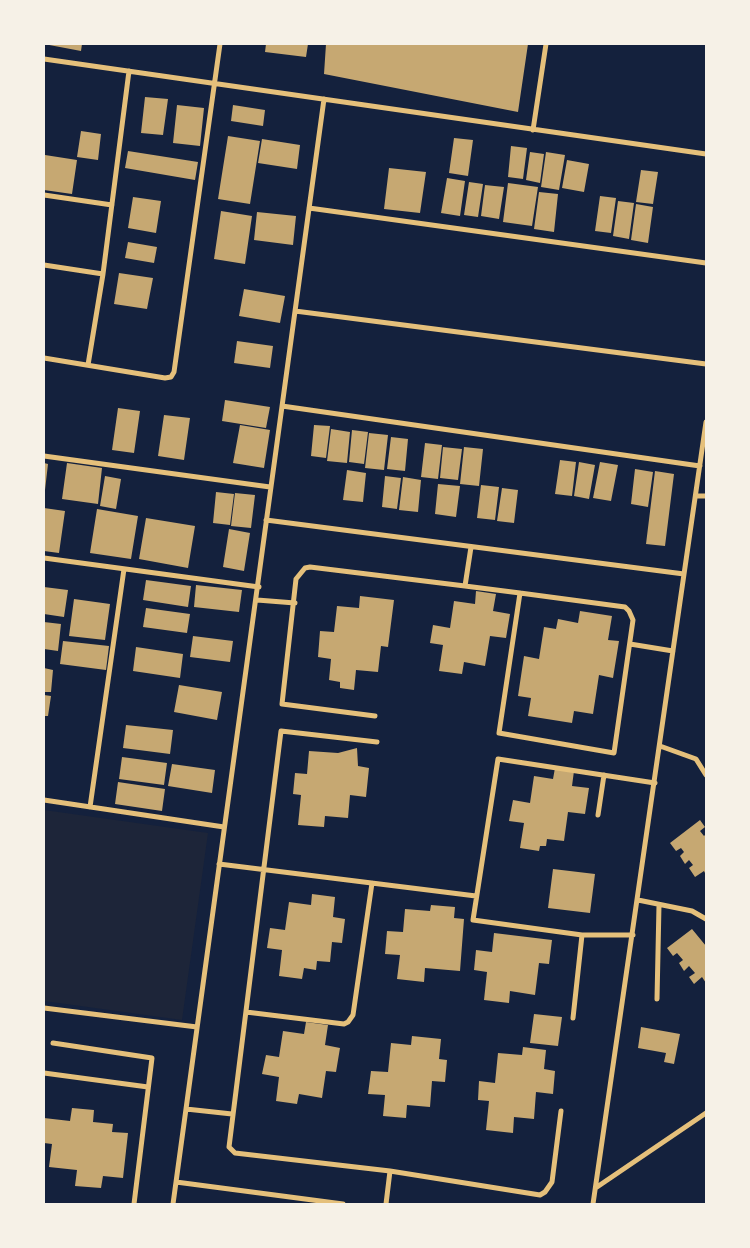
<!DOCTYPE html>
<html>
<head>
<meta charset="utf-8">
<style>
  body { margin:0 }
  #map { position:relative; width:750px; height:1248px; overflow:hidden; background:#14213d; font-family:"Libre Baskerville",serif }
  canvas { display:block }
  .frame { position:absolute; inset:0; border:45px solid #f6f1e7; pointer-events:none }
</style>
</head>
<body>
<div id="map">
<canvas width="750" height="1248"></canvas>
<div class="frame"></div>
</div>
<script>
const c = document.querySelector('canvas').getContext('2d');
c.lineJoin = 'round';
function fillPath(path, color) {
  c.fillStyle = color;
  c.fill(path, 'evenodd');
}
function toPath(rows) {
  const path = new Path2D();
  for (const r of rows) {
    path.moveTo(r[0], r[1]);
    for (let i = 2; i < r.length; i += 2) path.lineTo(r[i], r[i + 1]);
  }
  return path;
}
function stroke(path, color, width, dash) {
  c.strokeStyle = color;
  c.lineWidth = width;
  c.lineCap = dash ? 'butt' : 'round';
  c.setLineDash(dash || []);
  c.stroke(path);
}
fillPath(toPath([
  [44,810,208,833,182,1020,44,1001]
]), '#1d2539');
fillPath(toPath([
  [44,44,82,44,81,51],
  [266,44,308,44,306,57,265,52],
  [326,44,528,44,518,112,324,74],
  [145,97,168,99,163,135,141,133],
  [177,105,204,108,200,146,173,143],
  [233,105,265,110,263,126,231,121],
  [81,131,101,134,98,160,77,157],
  [228,136,260,141,250,204,218,199],
  [454,138,473,140,468,176,449,173],
  [262,139,300,145,297,169,258,163],
  [511,146,527,148,523,179,508,177],
  [128,151,198,162,195,180,125,168],
  [530,152,544,154,540,183,526,180],
  [546,152,565,155,559,190,541,187],
  [45,155,77,160,72,194,44,190],
  [567,160,589,164,584,192,562,188],
  [389,168,426,172,420,213,384,209],
  [641,170,658,172,653,204,636,202],
  [447,178,465,181,460,216,441,213],
  [469,182,483,184,478,217,464,215],
  [508,183,538,187,532,226,503,222],
  [485,185,504,187,499,219,481,216],
  [539,192,558,194,554,232,534,229],
  [600,196,616,198,611,233,595,231],
  [133,197,161,201,156,233,128,228],
  [618,201,634,203,629,239,613,236],
  [636,204,653,207,648,243,631,240],
  [221,211,252,216,245,264,214,259],
  [257,212,296,216,293,245,254,240],
  [128,242,157,247,154,263,125,258],
  [119,273,153,278,147,309,114,304],
  [244,289,285,296,280,323,239,316],
  [237,341,273,346,270,368,234,363],
  [225,400,270,407,266,428,222,421],
  [118,408,140,411,134,453,112,450],
  [164,415,190,418,184,460,158,456],
  [240,425,270,430,264,468,233,463],
  [314,425,330,426,326,458,311,456],
  [331,429,350,432,347,463,327,461],
  [352,430,368,432,364,464,349,462],
  [369,433,388,435,384,470,365,468],
  [391,437,408,439,405,471,387,469],
  [425,443,442,445,438,479,421,477],
  [443,447,462,449,458,480,440,478],
  [464,447,483,449,479,486,460,484],
  [560,460,576,462,572,496,555,494],
  [579,462,595,465,589,499,574,496],
  [600,462,618,465,611,501,593,498],
  [44,463,48,464,45,490,44,490],
  [67,463,102,468,98,504,62,499],
  [635,469,653,472,648,507,631,504],
  [347,470,366,473,363,502,343,500],
  [655,471,674,474,665,546,646,544],
  [105,476,121,479,116,509,100,506],
  [385,476,401,478,397,509,382,507],
  [403,477,421,480,418,512,399,510],
  [438,484,460,486,456,517,435,514],
  [481,485,499,487,495,520,477,518],
  [502,488,518,490,514,523,497,521],
  [216,492,234,494,230,525,213,523],
  [235,493,255,495,251,528,231,526],
  [44,508,65,511,59,553,44,551],
  [97,509,138,516,131,559,90,553],
  [146,518,195,526,188,568,139,559],
  [229,529,250,533,244,571,223,567],
  [146,580,191,586,188,607,143,600],
  [196,585,242,590,239,612,194,607],
  [44,587,68,590,64,617,44,614],
  [476,591,496,594,493,611,510,614,506,638,490,636,485,666,464,662,462,674,439,671,443,645,430,643,433,625,450,628,454,601,475,604],
  [360,596,394,600,388,647,381,646,378,672,356,670,354,690,340,688,340,682,329,680,331,659,318,657,320,631,334,632,337,606,359,608],
  [74,599,110,604,105,640,69,636],
  [146,608,190,614,187,633,143,627],
  [580,611,612,616,608,640,619,641,613,678,599,675,593,714,574,711,572,723,528,716,531,698,518,696,524,656,539,659,544,627,556,629,558,619,578,623],
  [44,622,61,624,58,651,44,649],
  [193,636,233,641,230,662,190,657],
  [63,641,109,646,106,670,60,664],
  [136,647,183,654,180,678,133,671],
  [44,668,53,670,51,692,44,692],
  [179,685,222,692,217,720,174,712],
  [44,695,51,696,48,716,44,716],
  [126,725,173,730,170,754,123,748],
  [357,748,358,766,369,768,366,797,350,795,348,818,325,816,324,827,298,825,301,795,293,794,295,773,307,774,309,751,338,753],
  [122,757,167,763,164,785,119,779],
  [172,764,215,770,212,793,168,786],
  [555,768,574,771,572,786,589,788,585,814,568,812,564,841,547,839,546,846,540,846,539,851,520,848,524,823,509,821,513,800,530,803,534,776,553,779],
  [118,782,165,789,162,811,115,804],
  [700,820,705,827,700,831,704,836,706,834,706,875,704,871,695,877,689,868,693,865,689,860,685,864,680,856,684,852,681,848,676,851,670,843],
  [553,869,595,874,590,913,548,908],
  [312,894,335,897,333,917,345,919,342,943,332,942,330,962,317,961,316,970,304,968,302,979,279,976,282,950,267,948,270,928,285,930,289,902,311,905],
  [431,905,455,907,454,918,464,919,460,971,425,968,424,982,397,979,400,955,385,954,387,931,403,932,405,909,430,911],
  [692,929,706,946,706,983,702,977,694,984,689,977,695,973,689,966,684,971,679,963,683,960,677,953,673,956,667,948],
  [494,933,552,940,549,964,539,963,535,995,510,991,509,1003,484,1000,487,972,474,970,476,950,492,952],
  [534,1014,562,1017,558,1046,530,1043],
  [306,1022,328,1025,325,1045,340,1048,336,1072,326,1071,322,1098,299,1094,297,1104,276,1101,279,1077,262,1074,266,1055,279,1057,283,1031,304,1034],
  [641,1027,680,1034,674,1064,664,1062,666,1053,638,1048],
  [412,1036,441,1039,439,1059,447,1060,445,1082,432,1081,430,1107,407,1105,406,1118,383,1116,385,1095,368,1094,371,1071,388,1072,391,1043,411,1045],
  [523,1047,546,1050,544,1069,555,1071,553,1094,536,1092,534,1119,514,1117,513,1133,486,1130,489,1101,478,1100,479,1081,495,1083,498,1053,522,1055],
  [72,1108,94,1110,93,1122,113,1124,112,1132,128,1133,123,1178,103,1176,101,1188,75,1186,77,1170,49,1167,52,1144,44,1143,44,1118,70,1121]
]), '#c6a872');
stroke(toPath([
  [44,59,706,154],
  [533,130,546,44],
  [44,195,112,205],
  [309,208,706,263],
  [44,265,103,274],
  [295,311,706,364],
  [44,358,165,378,171,377,174,372,220,44],
  [88,365,103,274,129,71],
  [282,406,700,466],
  [44,456,270,487],
  [696,496,706,496],
  [266,520,684,574],
  [44,558,259,587],
  [465,586,471,547],
  [257,600,295,603],
  [630,644,673,651],
  [375,716,282,704,296,579,305,568,310,567,465,586,520,593,625,607,629,611,633,620,614,753,499,733,520,593],
  [377,742,281,731,229,1147,235,1153,390,1171,540,1195,545,1192,552,1182,561,1111],
  [660,746,696,759,706,775],
  [44,800,224,827],
  [90,807,124,569],
  [598,815,604,775],
  [219,864,476,896],
  [638,900,692,911,706,919],
  [582,935,633,935],
  [657,999,659,905],
  [44,1008,197,1027],
  [246,1012,344,1024,348,1022,353,1015,372,883],
  [573,1018,582,935,473,920,498,759,655,783],
  [53,1043,152,1058,134,1204],
  [44,1073,148,1087],
  [186,1109,232,1114],
  [176,1182,343,1204],
  [597,1187,706,1113],
  [173,1204,324,99],
  [386,1204,390,1171],
  [593,1204,706,422]
]), '#e5c07b', 5);
</script>
</body>
</html>
